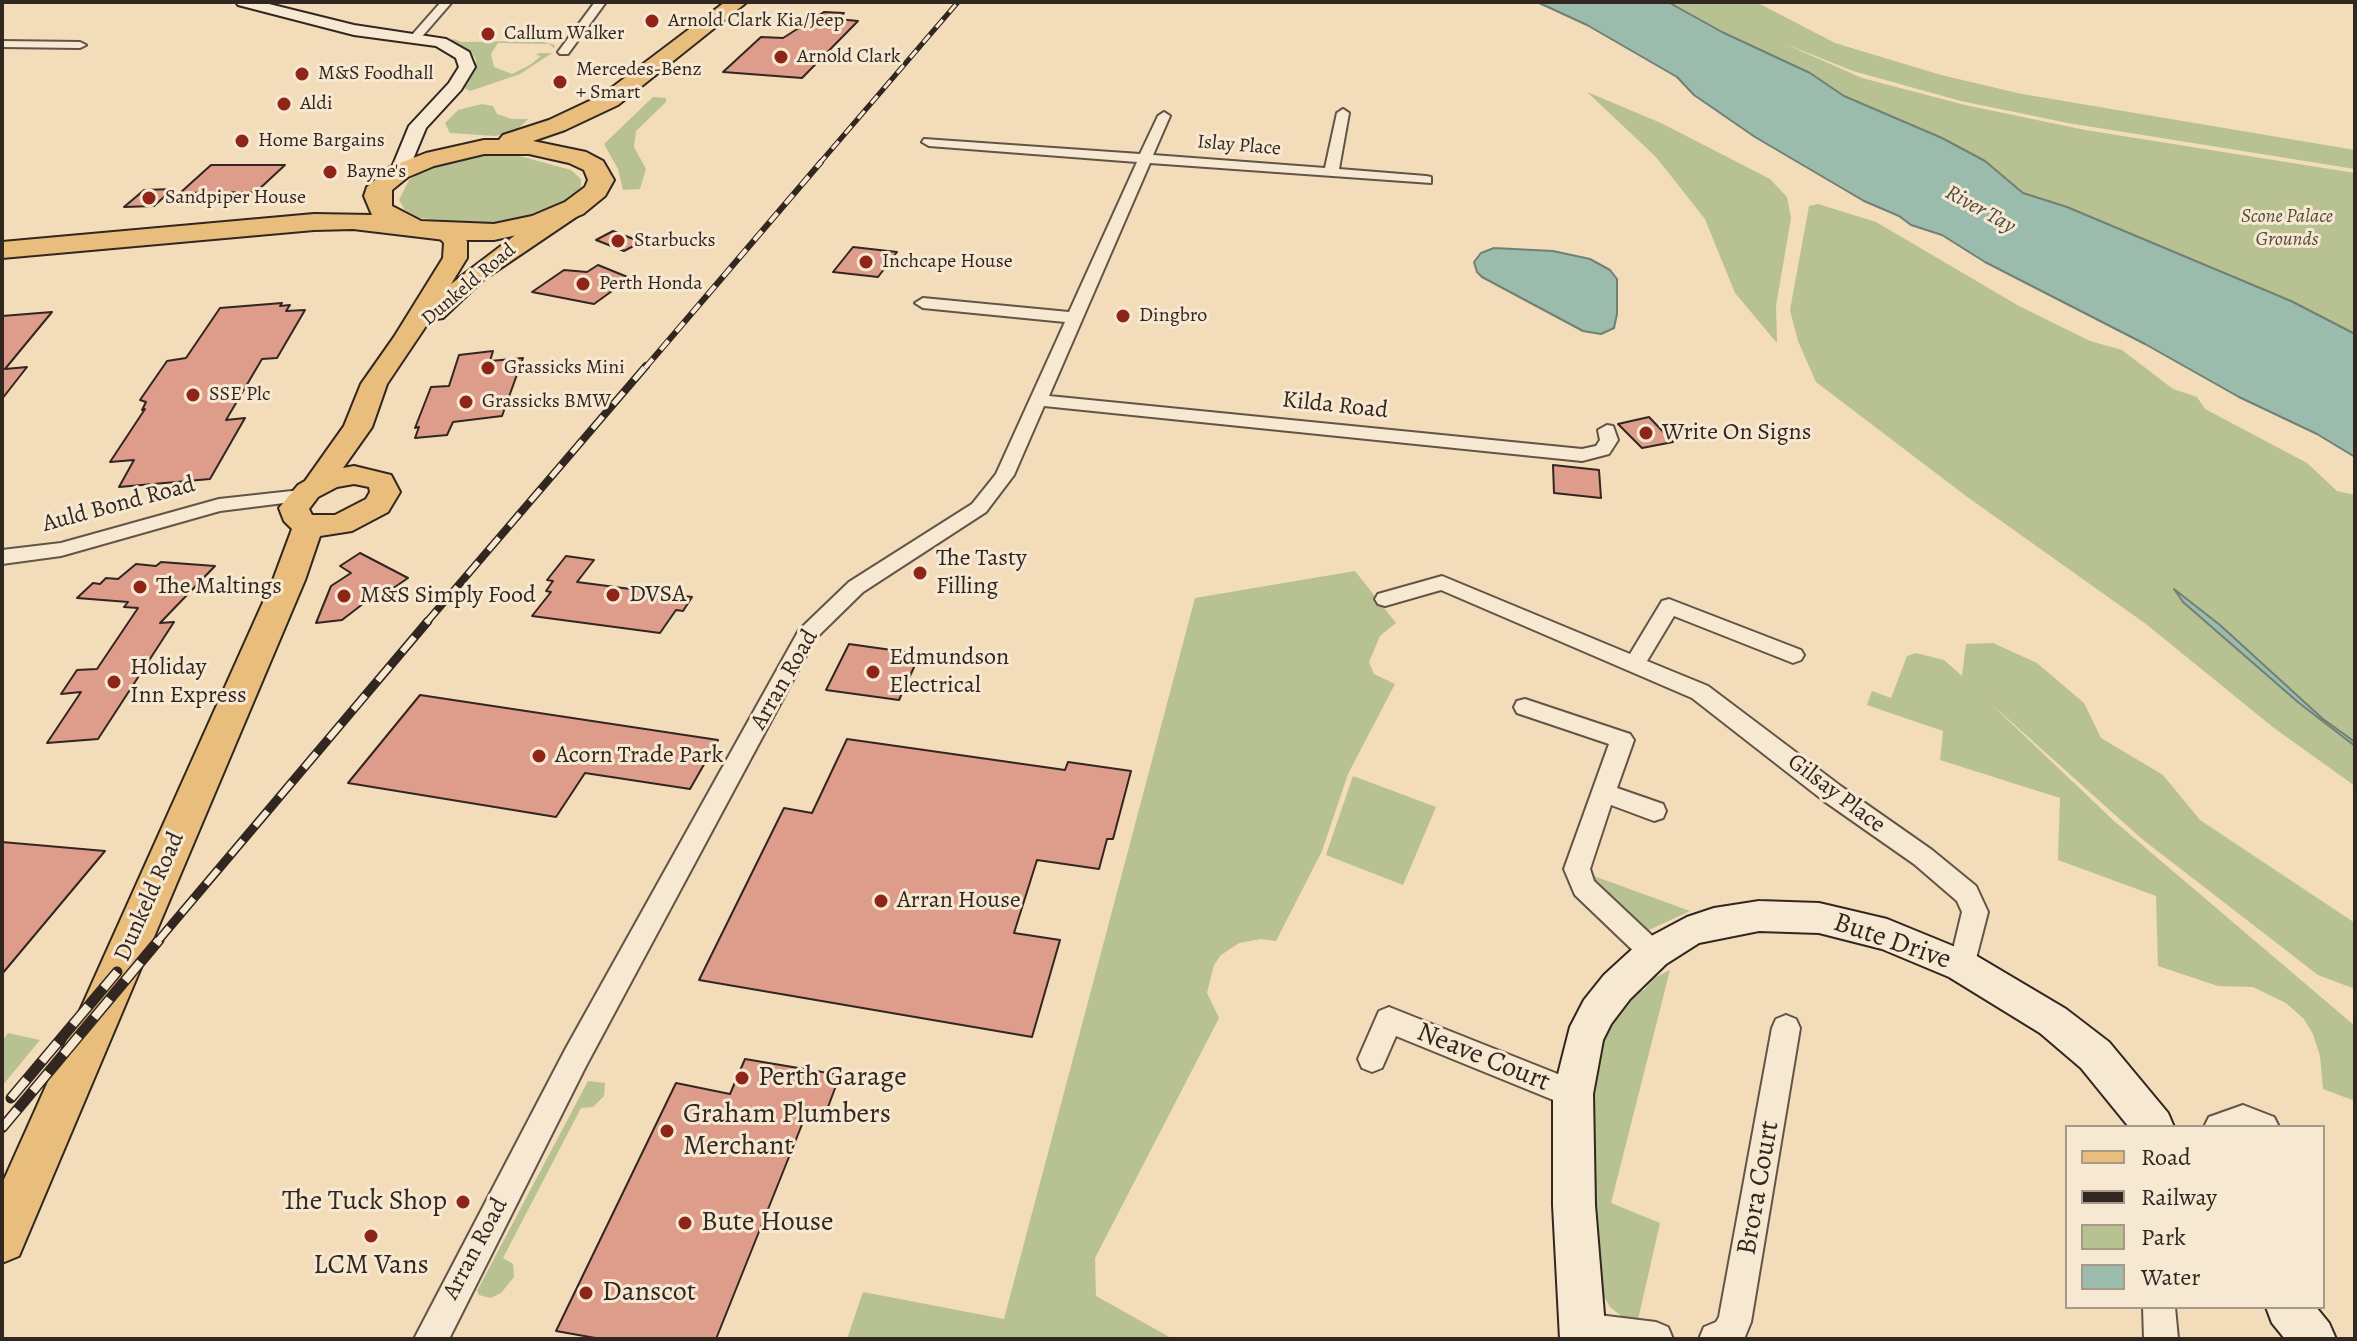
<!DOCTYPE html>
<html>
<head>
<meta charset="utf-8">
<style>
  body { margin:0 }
  #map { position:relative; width:2357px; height:1341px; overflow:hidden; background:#f2dcb9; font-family:Alegreya,serif }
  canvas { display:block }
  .frame { position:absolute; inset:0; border:4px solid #322620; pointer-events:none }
  .legend { position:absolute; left:2065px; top:1125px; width:260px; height:184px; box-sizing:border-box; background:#f7e8d2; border:2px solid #a89a8b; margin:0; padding:10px 14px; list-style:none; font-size:24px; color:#322620 }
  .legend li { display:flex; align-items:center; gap:16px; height:40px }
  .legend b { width:40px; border:2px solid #a89a8b }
</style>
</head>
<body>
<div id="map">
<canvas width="2357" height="1341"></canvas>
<div class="frame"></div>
<ul class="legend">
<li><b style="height:10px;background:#e9be7c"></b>Road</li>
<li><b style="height:10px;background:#322620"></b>Railway</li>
<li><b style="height:22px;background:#b7c192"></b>Park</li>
<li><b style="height:22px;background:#9bbcac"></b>Water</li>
</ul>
</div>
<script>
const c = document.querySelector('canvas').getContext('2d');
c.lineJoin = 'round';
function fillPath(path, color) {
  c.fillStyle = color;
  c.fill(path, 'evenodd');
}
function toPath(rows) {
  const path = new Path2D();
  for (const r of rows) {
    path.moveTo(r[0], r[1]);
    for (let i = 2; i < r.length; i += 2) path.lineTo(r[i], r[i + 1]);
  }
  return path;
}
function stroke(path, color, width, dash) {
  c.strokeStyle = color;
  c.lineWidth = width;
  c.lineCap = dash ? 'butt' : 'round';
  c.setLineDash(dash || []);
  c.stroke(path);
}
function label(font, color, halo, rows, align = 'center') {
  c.font = font + ' Alegreya,serif';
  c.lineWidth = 6;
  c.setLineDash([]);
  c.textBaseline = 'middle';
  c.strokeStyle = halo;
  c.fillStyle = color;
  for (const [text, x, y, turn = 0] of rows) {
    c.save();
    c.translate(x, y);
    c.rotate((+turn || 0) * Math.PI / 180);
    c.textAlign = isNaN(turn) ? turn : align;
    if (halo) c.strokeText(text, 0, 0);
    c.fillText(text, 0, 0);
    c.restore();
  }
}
fillPath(toPath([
  [1668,2,1756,2,1835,43,1941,75,2022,94,2355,150,2355,169,2068,123,1961,101,1853,71,1783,43,1862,78,1965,105,2085,130,2355,173,2355,334,2291,301,2067,207,2023,193,1985,161,1942,138,1844,96,1810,73,1721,32],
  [454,39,461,42,538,41,555,45,554,48,549,44,498,43,491,54,494,67,512,74,530,65,541,56,536,55,539,53,552,53,520,74,470,91,464,88,476,69,476,59,470,51,448,41],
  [1587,92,1661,123,1770,179,1787,197,1791,218,1776,306,1777,343,1735,293,1705,219,1656,157],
  [653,97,666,98,666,102,636,131,634,147,646,169,640,189,623,190,618,169,604,144],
  [482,104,493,106,497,114,512,119,528,119,515,132,495,136,450,133,445,123,458,110],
  [516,155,571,170,581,179,581,187,557,208,521,220,485,224,420,218,405,210,399,200,409,180,431,166,476,156],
  [1818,204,1876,222,2019,306,2090,341,2122,350,2173,389,2197,397,2205,409,2307,463,2337,491,2355,495,2355,742,2323,719,2178,592,2198,615,2299,703,2355,746,2355,786,2274,728,2146,624,1966,496,1816,382,1798,341,1790,310,1809,206],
  [1355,571,1396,623,1380,636,1369,662,1374,674,1395,684,1348,774,1322,851,1276,941,1261,939,1239,943,1221,955,1214,965,1207,993,1219,1018,1095,1258,1096,1296,1173,1339,847,1339,863,1292,1004,1319,1195,598],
  [1993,643,2037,663,2084,703,2101,738,2163,775,2200,820,2355,923,2355,989,2318,975,2142,839,1988,701,2114,821,2355,1026,2355,1101,2323,1089,2320,1056,2313,1034,2304,1019,2286,1003,2253,987,2218,986,2158,966,2156,896,2058,860,2060,798,1940,760,1943,731,1867,705,1872,691,1891,698,1907,656,1916,653,1944,660,1962,676,1966,644],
  [1353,776,1436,807,1403,885,1326,855],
  [1591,875,1690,911,1649,930,1642,928,1594,883],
  [1670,970,1611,1203,1660,1223,1637,1324,1629,1322,1610,1307,1598,1286,1588,1117,1603,1034,1635,987,1643,991,1654,978],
  [8,1033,40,1040,2,1086,2,1041],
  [588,1081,605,1083,604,1096,593,1107,581,1108,503,1258,513,1264,514,1277,501,1293,491,1298,479,1295,477,1291]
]), '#b7c192');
const water = toPath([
  [1537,2,1668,2,1722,32,1810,73,1844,96,1942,138,1985,161,2023,193,2067,207,2291,301,2355,334,2355,457,2317,434,2239,397,2145,344,1985,262,1942,235,1911,225,1899,216,1864,201,1755,137,1694,95,1677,77,1587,25,1537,2],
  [1494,248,1553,251,1590,259,1610,270,1617,279,1617,314,1614,328,1601,334,1583,331,1482,277,1477,272,1474,262,1481,253,1494,248],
  [2174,589,2220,625,2323,719,2355,742,2355,746,2299,703,2183,602,2174,589]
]);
fillPath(water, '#9bbcac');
stroke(water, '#718074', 2);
const building = toPath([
  [824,12,844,13,837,19,858,21,802,78,723,72,761,37,783,38,824,12],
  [211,165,285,165,256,192,180,193,211,165],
  [173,189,154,206,124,207,144,190,173,189],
  [613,231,641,242,624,251,596,240,613,231],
  [853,247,897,252,878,277,833,272,853,247],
  [598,265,630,278,594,304,532,292,564,270,587,272,598,265],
  [282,303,280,306,290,305,286,311,305,310,277,358,262,359,226,420,245,418,210,479,119,487,134,460,110,462,145,409,142,410,146,402,140,400,167,361,186,358,220,308,282,303],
  [52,312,5,369,27,367,2,399,2,316,52,312],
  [493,351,490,361,523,358,502,416,453,422,447,435,415,438,419,427,415,428,431,387,449,386,459,355,493,351],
  [1649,417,1673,442,1642,448,1618,424,1649,417],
  [1553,465,1599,470,1601,498,1554,493,1553,465],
  [360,553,408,578,386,593,381,590,342,620,316,623,331,586,351,573,340,566,360,553],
  [566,556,594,560,577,582,692,597,683,611,676,610,660,633,532,616,551,592,546,591,553,581,547,580,566,556],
  [161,562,215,566,160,623,174,622,98,739,47,743,81,692,61,694,77,670,97,669,138,608,124,607,128,602,77,598,93,583,100,584,106,578,118,579,136,564,156,566,161,562],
  [849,644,920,654,899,700,826,690,849,644],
  [420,695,718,740,690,789,585,773,556,817,348,783,420,695],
  [847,739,1065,770,1068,762,1131,771,1113,839,1107,839,1099,869,1037,860,1014,933,1060,940,1032,1037,699,980,784,808,812,813,847,739],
  [2,842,105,851,2,974,2,842],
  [745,1059,840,1075,825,1115,807,1112,716,1339,601,1339,556,1331,676,1083,730,1094,745,1059]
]);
fillPath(building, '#de9c8b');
stroke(building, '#322620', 2);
const street = toPath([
  [441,2,452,2,419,40,411,40,411,36,441,2],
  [595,2,606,2,568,54,560,54,558,52,595,2],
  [2,41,80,42,86,45,80,48,2,47,2,41],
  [1343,109,1349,113,1339,169,1426,176,1431,177,1431,183,1150,163,1049,396,1582,449,1596,446,1600,440,1598,430,1607,425,1613,426,1618,440,1609,454,1582,461,1044,406,1014,475,986,512,863,592,815,639,586,1066,449,1339,414,1339,566,1048,799,630,849,582,972,504,996,474,1065,322,923,308,915,303,923,298,1069,312,1137,162,929,146,922,142,924,139,1140,154,1158,116,1164,112,1170,116,1153,155,1325,168,1337,113,1343,109],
  [301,490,311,496,308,500,220,511,61,556,2,564,2,550,61,543,219,499,301,490],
  [1442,576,1630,654,1662,601,1669,599,1801,650,1804,655,1801,660,1793,663,1674,616,1647,661,1708,686,1842,787,1932,850,1976,886,1988,912,1972,974,1962,978,1952,974,1949,966,1962,912,1957,901,1914,864,1824,801,1692,698,1441,590,1385,606,1378,604,1375,599,1378,594,1442,576],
  [1525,699,1630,734,1634,740,1617,788,1663,804,1666,811,1663,818,1654,821,1611,805,1590,869,1594,881,1662,945,1666,953,1662,961,1653,965,1644,961,1575,895,1564,869,1609,744,1517,713,1514,707,1517,701,1525,699],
  [1389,1007,1583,1084,1588,1094,1583,1104,1573,1108,1396,1036,1382,1068,1372,1072,1362,1068,1358,1059,1379,1011,1389,1007],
  [1786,1015,1796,1019,1800,1028,1751,1322,1744,1339,1699,1339,1704,1327,1716,1322,1719,1317,1772,1028,1776,1019,1786,1015],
  [2243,1105,2274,1117,2279,1127,2204,1127,2209,1117,2243,1105],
  [2143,1307,2175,1307,2178,1339,2144,1339,2143,1307],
  [1582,1313,1656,1322,1668,1327,1673,1339,1570,1339,1566,1329,1570,1317,1582,1313]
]);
const secondary = toPath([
  [236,2,261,2,354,25,446,39,469,52,475,67,461,90,426,128,406,176,392,176,390,172,409,126,449,83,459,67,456,58,436,46,354,35,238,5,236,2],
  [1759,901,1819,903,1887,919,1975,955,2066,1009,2109,1042,2168,1113,2174,1127,2129,1127,2081,1068,2040,1033,1949,977,1882,949,1819,933,1759,931,1699,943,1666,964,1630,999,1611,1024,1603,1040,1593,1094,1595,1205,1606,1339,1560,1339,1553,1205,1553,1094,1570,1027,1584,1000,1604,975,1640,942,1687,917,1714,908,1759,901],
  [2266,1307,2316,1307,2329,1323,2336,1339,2285,1339,2272,1323,2266,1307]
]);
const primary = toPath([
  [574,201,585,208,582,213,483,280,443,318,430,320,387,384,372,427,343,468,354,466,391,475,400,492,388,512,352,531,320,536,305,580,19,1256,2,1263,2,1184,273,580,292,529,284,521,279,508,298,485,305,481,344,426,361,384,394,337,443,258,444,243,434,232,437,227,453,227,467,241,467,258,451,284,518,233,574,201],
  [354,484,369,487,370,492,366,499,335,515,312,515,309,509,318,497,337,487,354,484]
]);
const highway = toPath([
  [725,2,747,2,618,105,565,130,533,141,586,152,603,161,614,180,605,196,583,214,549,228,494,240,445,240,353,229,314,230,2,258,2,242,314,214,372,215,364,196,367,187,390,167,426,153,484,140,499,140,503,135,549,120,602,95,725,2],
  [484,154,529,154,569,163,584,170,588,180,585,187,565,202,532,216,494,224,421,221,392,206,392,190,408,177,434,166,484,154]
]);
stroke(street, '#625446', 4);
stroke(secondary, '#322620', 4);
stroke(primary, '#322620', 4);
stroke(highway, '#322620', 4);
fillPath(street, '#f7e8d2');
fillPath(secondary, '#f7e8d2');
fillPath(primary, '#e9be7c');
fillPath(highway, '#e9be7c');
const railFar4 = toPath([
  [819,164,958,2]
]);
const railFar3 = toPath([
  [645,368,821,162]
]);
const railFar2 = toPath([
  [426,623,646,366]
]);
const railFar1 = toPath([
  [157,942,428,621]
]);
const rail = toPath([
  [11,1098,117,972],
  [2,1128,159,940]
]);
stroke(railFar4, '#322620', 5);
stroke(railFar3, '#322620', 6);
stroke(railFar2, '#322620', 8);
stroke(railFar1, '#322620', 9);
stroke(rail, '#322620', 11);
stroke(railFar4, '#f7e8d2', 3, [10]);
stroke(railFar3, '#f7e8d2', 4, [12]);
stroke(railFar2, '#f7e8d2', 5, [16]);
stroke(railFar1, '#f7e8d2', 6, [19]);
stroke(rail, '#f7e8d2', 8, [24]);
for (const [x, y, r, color] of [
  [652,21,8,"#8f2418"],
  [488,34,8,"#8f2418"],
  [781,57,8,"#8f2418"],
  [302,74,8,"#8f2418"],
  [560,82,8,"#8f2418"],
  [284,104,8,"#8f2418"],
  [242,141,8,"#8f2418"],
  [330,172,8,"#8f2418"],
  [149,198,8,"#8f2418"],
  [618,241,8,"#8f2418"],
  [866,262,8,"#8f2418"],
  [583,284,8,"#8f2418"],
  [1123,316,8,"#8f2418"],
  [488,368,8,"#8f2418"],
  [193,395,8,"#8f2418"],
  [466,402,8,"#8f2418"],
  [1646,433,8,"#8f2418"],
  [920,573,8,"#8f2418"],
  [140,587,8,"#8f2418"],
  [613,595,8,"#8f2418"],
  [344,596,8,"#8f2418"],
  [873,672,8,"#8f2418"],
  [114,682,8,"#8f2418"],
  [539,756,8,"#8f2418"],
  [881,901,8,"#8f2418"],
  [742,1078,8,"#8f2418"],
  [667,1131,8,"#8f2418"],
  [463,1202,8,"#8f2418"],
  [685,1223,8,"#8f2418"],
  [371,1236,8,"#8f2418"],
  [586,1293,8,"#8f2418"]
]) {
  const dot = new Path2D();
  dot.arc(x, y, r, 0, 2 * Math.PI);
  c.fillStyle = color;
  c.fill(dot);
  stroke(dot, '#f7e8d2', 3);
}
label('20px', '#322620', '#f7e8d2', [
  ["Arnold Clark Kia/Jeep",668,21],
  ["Callum Walker",504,34],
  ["Arnold Clark",797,57],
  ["Mercedes-Benz",576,70],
  ["+ Smart",576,93],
  ["M&S Foodhall",318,74],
  ["Aldi",300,104],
  ["Home Bargains",258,141],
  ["Bayne's",346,172],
  ["Sandpiper House",165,198],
  ["Starbucks",634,241],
  ["Inchcape House",882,262],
  ["Perth Honda",599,284],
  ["Dingbro",1139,316],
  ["Grassicks Mini",504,368],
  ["SSE Plc",209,395],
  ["Grassicks BMW",482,402]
], 'left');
label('20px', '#322620', '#f7e8d2', [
  ["Islay Place",1239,146,5],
  ["Dunkeld Road",469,285,-40]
]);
label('italic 20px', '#534d3c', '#f7e8d2', [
  ["Scone Palace",2287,217],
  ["Grounds",2287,240]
]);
label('italic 22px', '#4c4c43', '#f7e8d2', [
  ["River Tay",1980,210,29]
]);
label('24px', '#322620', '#f7e8d2', [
  ["Kilda Road",1335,406,6],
  ["Auld Bond Road",119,505,-15],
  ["Arran Road",785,680,-60],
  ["Gilsay Place",1836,794,37],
  ["Dunkeld Road",150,897,-66],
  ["Arran Road",476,1249,-62]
]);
label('24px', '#322620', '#f7e8d2', [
  ["Write On Signs",1662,433],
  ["The Tasty",936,559],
  ["Filling",936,587],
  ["The Maltings",156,587],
  ["DVSA",629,595],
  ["M&S Simply Food",360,596],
  ["Edmundson",889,658],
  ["Electrical",889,686],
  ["Holiday",130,668],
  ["Inn Express",130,696],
  ["Acorn Trade Park",555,756],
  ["Arran House",897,901]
], 'left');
label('28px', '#322620', '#f7e8d2', [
  ["Bute Drive",1892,942,19],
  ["Neave Court",1483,1058,22],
  ["Brora Court",1759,1188,-80]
]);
label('28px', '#322620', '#f7e8d2', [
  ["Perth Garage",758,1078],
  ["Graham Plumbers",683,1115],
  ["Merchant",683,1147],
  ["The Tuck Shop",447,1202,"right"],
  ["Bute House",701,1223],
  ["LCM Vans",371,1266,"center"],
  ["Danscot",602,1293]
], 'left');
</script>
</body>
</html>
